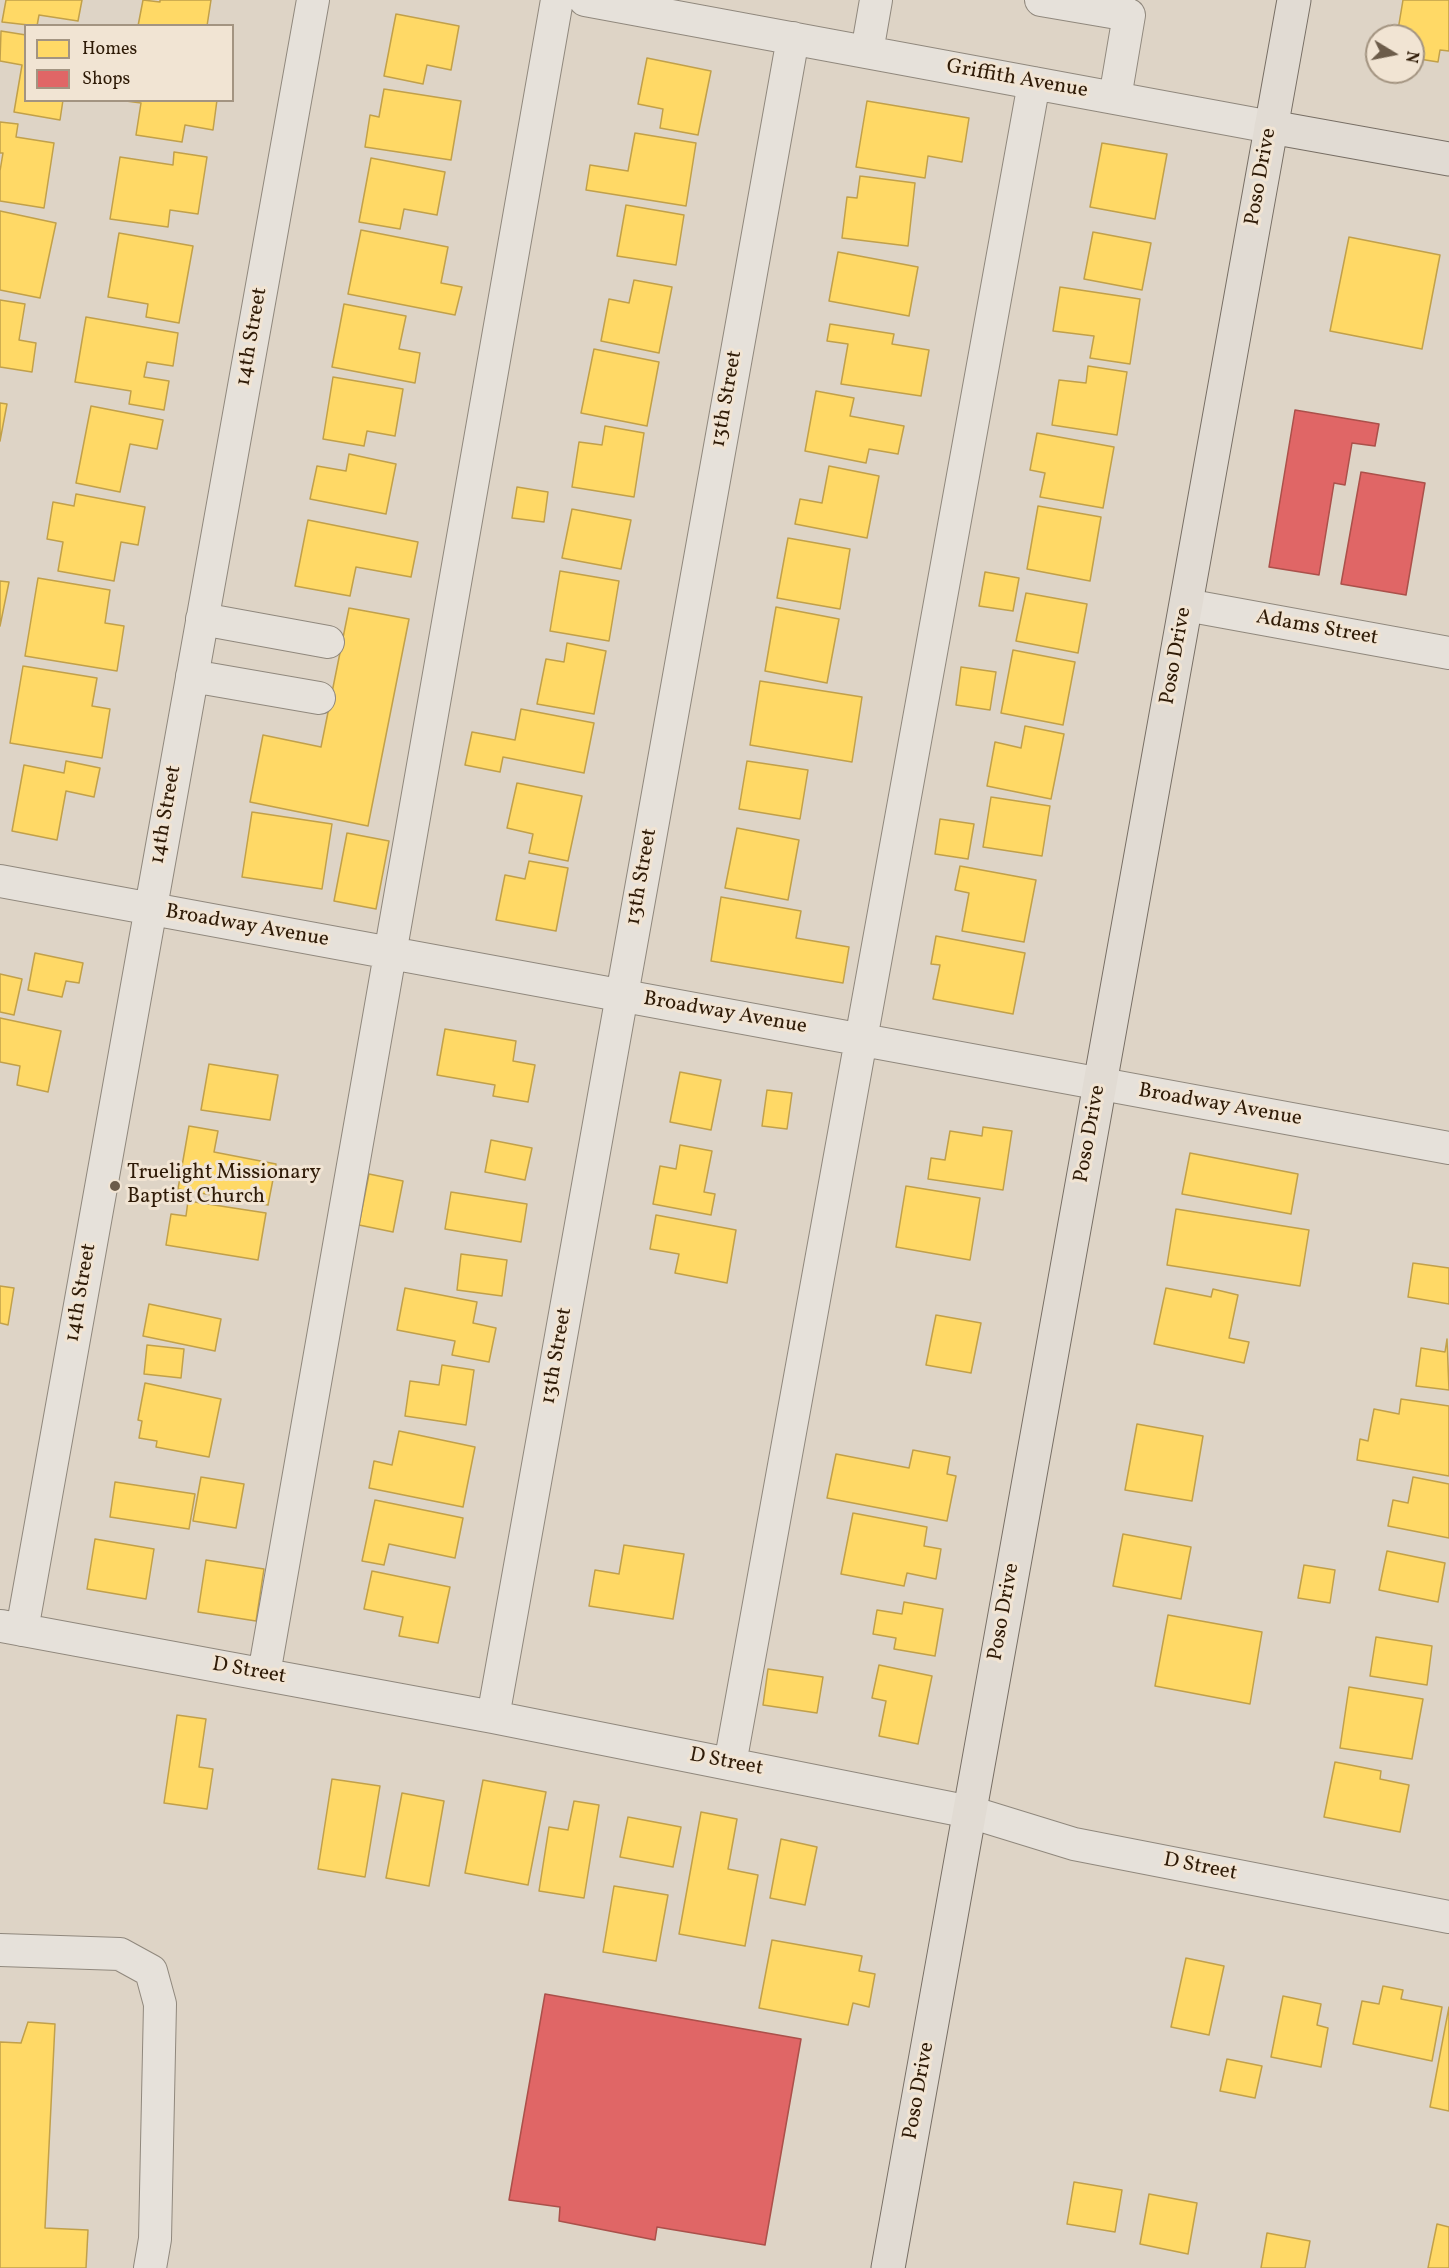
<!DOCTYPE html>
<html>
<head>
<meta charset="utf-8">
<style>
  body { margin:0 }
  #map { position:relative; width:1449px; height:2268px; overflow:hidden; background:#ded4c6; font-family:Vollkorn,serif }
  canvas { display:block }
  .legend { position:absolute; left:24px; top:24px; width:210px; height:78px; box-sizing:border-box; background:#f1e4d3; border:2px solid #a39481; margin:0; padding:8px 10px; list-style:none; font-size:18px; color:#2f1b07 }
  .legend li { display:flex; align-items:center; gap:12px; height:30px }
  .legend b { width:30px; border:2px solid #a39481 }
  .north { position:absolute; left:1365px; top:24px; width:60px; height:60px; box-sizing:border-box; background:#f1e4d3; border:2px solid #a39481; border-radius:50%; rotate:100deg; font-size:16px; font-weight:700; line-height:24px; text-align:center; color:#2f1b07 }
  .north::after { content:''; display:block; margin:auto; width:21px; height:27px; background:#6c5c4a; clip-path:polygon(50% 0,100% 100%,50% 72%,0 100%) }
</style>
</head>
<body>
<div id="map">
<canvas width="1449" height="2268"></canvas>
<ul class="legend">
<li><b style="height:16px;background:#ffd966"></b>Homes</li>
<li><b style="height:16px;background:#e06666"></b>Shops</li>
</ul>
<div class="north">N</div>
</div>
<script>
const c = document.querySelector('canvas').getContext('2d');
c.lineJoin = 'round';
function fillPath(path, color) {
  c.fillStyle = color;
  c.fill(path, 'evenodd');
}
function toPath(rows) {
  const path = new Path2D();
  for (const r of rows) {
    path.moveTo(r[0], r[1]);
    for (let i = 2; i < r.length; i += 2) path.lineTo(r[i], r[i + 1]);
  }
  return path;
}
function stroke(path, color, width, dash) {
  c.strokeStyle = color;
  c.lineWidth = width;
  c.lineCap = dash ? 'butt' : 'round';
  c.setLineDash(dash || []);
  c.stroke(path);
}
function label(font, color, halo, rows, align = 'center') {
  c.font = font + ' Vollkorn,serif';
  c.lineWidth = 6;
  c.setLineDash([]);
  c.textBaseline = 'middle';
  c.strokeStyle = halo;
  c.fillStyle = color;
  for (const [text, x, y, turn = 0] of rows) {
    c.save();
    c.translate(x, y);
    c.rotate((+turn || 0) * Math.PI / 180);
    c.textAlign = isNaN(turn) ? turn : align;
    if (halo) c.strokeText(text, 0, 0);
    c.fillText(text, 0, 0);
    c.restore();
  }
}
const homes = toPath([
  [6,0,82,0,78,21,39,15,37,26,2,22,6,0],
  [143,0,160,2,160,0,211,0,207,26,138,26,143,0],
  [1403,0,1449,0,1449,51,1440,50,1438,62,1413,58,1413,36,1397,36,1403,0],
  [396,14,459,26,451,70,427,65,423,84,384,76,396,14],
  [1,31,26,35,26,100,63,100,60,120,14,112,22,65,0,61,1,31],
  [647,58,711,71,698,135,660,128,663,109,638,104,647,58],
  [384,89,461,101,451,160,365,147,370,115,379,117,384,89],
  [217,100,213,130,185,125,182,142,136,135,141,103,126,101,217,100],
  [867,101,969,118,962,162,928,156,925,178,856,167,867,101],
  [0,122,18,124,16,137,54,143,44,208,0,201,0,171,3,153,0,153,0,122],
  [635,133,696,143,686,206,586,190,590,165,628,171,635,133],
  [1102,143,1167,154,1155,219,1090,207,1102,143],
  [174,152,207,157,198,214,170,210,168,227,110,219,120,157,173,165,174,152],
  [371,158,445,172,437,215,404,209,400,229,359,222,371,158],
  [860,176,915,183,908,246,842,238,847,197,857,198,860,176],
  [626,205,684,215,676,265,617,256,626,205],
  [0,211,56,223,40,298,0,290,0,211],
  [361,230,448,247,441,283,462,287,455,315,348,294,361,230],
  [1093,232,1151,243,1142,290,1084,279,1093,232],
  [119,233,193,246,179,323,146,317,148,304,108,297,119,233],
  [1349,237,1440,255,1422,349,1330,331,1349,237],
  [838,252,918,267,909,316,829,301,838,252],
  [634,280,672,287,659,353,601,341,609,299,629,303,634,280],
  [1060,287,1140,299,1130,364,1090,358,1094,336,1053,331,1060,287],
  [0,300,25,304,19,340,36,343,32,372,0,367,0,300],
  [344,304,406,316,399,349,420,353,415,383,332,367,344,304],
  [86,317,178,333,173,366,147,362,144,377,169,381,164,410,129,404,131,391,75,382,86,317],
  [830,324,894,334,892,344,929,350,921,396,841,384,848,344,827,341,830,324],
  [594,349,659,362,647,426,581,413,594,349],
  [1088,366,1127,372,1117,435,1052,425,1059,380,1086,383,1088,366],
  [333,377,403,389,395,436,367,431,364,446,323,439,333,377],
  [816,391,854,398,850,416,904,426,898,454,869,449,866,463,805,451,816,391],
  [0,403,7,404,0,441,0,403],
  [91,406,163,420,157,449,130,444,120,492,76,483,91,406],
  [605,426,644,433,634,497,572,487,579,442,602,445,605,426],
  [1037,433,1114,447,1103,508,1040,497,1045,473,1030,470,1037,433],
  [349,454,396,464,386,514,310,499,317,466,346,471,349,454],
  [829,466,879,476,867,538,795,524,800,499,822,503,829,466],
  [517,487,548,492,544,522,512,518,517,487],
  [76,494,145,507,138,545,121,542,114,581,58,571,63,542,47,539,53,502,74,506,76,494],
  [1038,506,1101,517,1090,581,1027,569,1038,506],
  [572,509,631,520,621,569,562,558,572,509],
  [308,520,418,542,411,577,356,567,350,596,295,586,308,520],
  [788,538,850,549,840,609,777,598,788,538],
  [560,571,619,581,609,641,550,631,560,571],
  [985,572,1019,578,1013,611,979,606,985,572],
  [38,578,110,590,105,623,124,626,117,671,25,656,38,578],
  [0,581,9,582,0,626,0,581],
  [1026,593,1087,604,1078,653,1016,641,1026,593],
  [776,607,839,619,827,683,765,671,776,607],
  [349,608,409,619,368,826,250,802,263,735,321,747,349,608],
  [567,643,606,651,594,714,537,704,546,659,564,662,567,643],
  [1013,650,1075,662,1063,725,1001,713,1013,650],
  [23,666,97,678,92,706,110,709,102,758,10,743,23,666],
  [961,667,996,672,990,710,956,705,961,667],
  [760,681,862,697,852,762,750,745,760,681],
  [521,709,594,723,584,773,503,757,500,772,465,765,472,732,515,740,521,709],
  [1025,726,1064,734,1051,799,987,786,995,742,1021,748,1025,726],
  [66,761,100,768,94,797,66,791,57,840,12,831,24,765,64,773,66,761],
  [747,761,808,770,800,819,739,809,747,761],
  [517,783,582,796,568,861,529,853,533,834,507,828,517,783],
  [991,797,1050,806,1042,856,983,847,991,797],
  [252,812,332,824,322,889,242,877,252,812],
  [940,819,974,824,968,859,935,854,940,819],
  [737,828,799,840,788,900,725,888,737,828],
  [347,833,389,841,376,909,334,901,347,833],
  [529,861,568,868,556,931,496,920,505,875,525,879,529,861],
  [960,866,1036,880,1024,942,962,931,969,893,955,890,960,866],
  [721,897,801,911,796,938,849,947,843,983,711,961,721,897],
  [936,936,1025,953,1013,1014,933,999,940,965,931,964,936,936],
  [35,953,83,963,79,983,66,981,62,997,28,990,35,953],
  [0,974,22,979,14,1015,0,1012,0,974],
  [0,1018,61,1031,48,1092,17,1085,20,1066,0,1062,0,1018],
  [445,1029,516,1041,513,1061,535,1065,528,1102,493,1096,495,1085,437,1075,445,1029],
  [209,1064,278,1075,270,1120,201,1110,209,1064],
  [680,1072,721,1080,711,1130,670,1122,680,1072],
  [767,1090,792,1093,787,1129,762,1126,767,1090],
  [189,1126,218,1131,214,1152,276,1164,268,1205,178,1189,189,1126],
  [983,1127,1012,1131,1003,1190,928,1179,931,1158,945,1160,950,1131,982,1136,983,1127],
  [491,1140,532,1148,525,1180,485,1172,491,1140],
  [680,1145,712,1151,704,1192,715,1194,711,1215,653,1204,660,1166,676,1169,680,1145],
  [1190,1153,1298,1174,1291,1214,1182,1194,1190,1153],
  [369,1174,403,1181,393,1232,359,1225,369,1174],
  [906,1186,980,1198,970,1260,896,1247,906,1186],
  [451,1192,527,1204,521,1242,445,1229,451,1192],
  [188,1201,266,1213,258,1260,166,1245,171,1214,186,1216,188,1201],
  [1176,1209,1309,1230,1300,1286,1167,1265,1176,1209],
  [656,1215,736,1230,727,1283,675,1273,679,1254,650,1249,656,1215],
  [461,1254,507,1260,502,1296,457,1290,461,1254],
  [1413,1263,1449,1268,1449,1304,1408,1297,1413,1263],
  [0,1286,14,1288,8,1325,0,1323,0,1286],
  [405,1288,477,1302,473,1323,496,1328,489,1362,452,1355,455,1341,397,1330,405,1288],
  [1166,1288,1211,1297,1213,1289,1238,1295,1229,1338,1249,1342,1244,1363,1154,1344,1166,1288],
  [149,1304,221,1319,215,1351,143,1336,149,1304],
  [936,1315,981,1323,971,1373,926,1365,936,1315],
  [1447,1339,1449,1390,1416,1386,1421,1348,1445,1352,1447,1339],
  [147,1345,184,1349,181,1378,144,1374,147,1345],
  [442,1365,474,1370,466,1425,405,1416,410,1381,439,1385,442,1365],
  [145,1383,221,1399,209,1457,156,1447,157,1441,139,1438,142,1421,138,1420,145,1383],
  [1401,1399,1449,1406,1449,1476,1357,1460,1360,1439,1368,1441,1374,1409,1399,1414,1401,1399],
  [1137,1424,1203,1436,1192,1501,1125,1490,1137,1424],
  [399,1431,475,1447,463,1507,369,1488,374,1461,392,1465,399,1431],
  [913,1450,950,1457,947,1474,956,1476,947,1521,827,1498,836,1454,909,1468,913,1450],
  [201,1477,244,1484,236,1528,193,1521,201,1477],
  [1413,1477,1449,1484,1449,1538,1388,1526,1393,1500,1408,1503,1413,1477],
  [115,1482,195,1494,189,1529,110,1517,115,1482],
  [375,1500,463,1518,455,1558,389,1544,384,1565,362,1561,375,1500],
  [853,1513,927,1527,924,1546,941,1549,936,1579,907,1573,904,1586,841,1574,853,1513],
  [1123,1534,1191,1547,1181,1599,1113,1586,1123,1534],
  [95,1539,154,1549,146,1599,87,1589,95,1539],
  [624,1545,684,1554,673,1619,589,1606,595,1570,619,1574,624,1545],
  [1387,1551,1445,1563,1438,1602,1379,1590,1387,1551],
  [206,1560,264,1569,256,1621,198,1612,206,1560],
  [1304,1565,1335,1570,1330,1603,1298,1598,1304,1565],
  [372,1571,450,1587,438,1643,399,1636,403,1617,364,1609,372,1571],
  [904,1602,943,1609,935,1656,894,1649,896,1638,873,1634,877,1610,902,1614,904,1602],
  [1168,1615,1262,1632,1250,1704,1155,1686,1168,1615],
  [1376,1637,1432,1646,1427,1685,1370,1676,1376,1637],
  [879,1665,932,1676,918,1744,879,1736,886,1701,872,1698,879,1665],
  [768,1669,823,1677,817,1713,763,1705,768,1669],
  [1349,1687,1423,1699,1412,1759,1340,1748,1349,1687],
  [177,1715,206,1719,199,1767,213,1769,207,1809,164,1803,177,1715],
  [1335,1762,1381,1771,1380,1779,1409,1785,1400,1832,1324,1817,1335,1762],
  [332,1779,380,1786,365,1877,318,1869,332,1779],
  [483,1780,546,1792,528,1885,465,1873,483,1780],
  [402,1793,444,1801,429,1886,386,1878,402,1793],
  [574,1801,599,1805,584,1898,539,1891,549,1827,568,1830,574,1801],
  [701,1812,737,1819,728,1869,758,1875,745,1946,679,1934,701,1812],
  [628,1817,681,1827,673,1867,620,1857,628,1817],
  [781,1839,817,1847,805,1905,770,1898,781,1839],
  [614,1886,668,1895,656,1961,603,1952,614,1886],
  [772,1940,862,1956,859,1971,875,1974,869,2007,853,2003,848,2025,759,2008,772,1940],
  [1186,1958,1224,1966,1209,2035,1171,2027,1186,1958],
  [1383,1986,1403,1990,1401,1999,1442,2007,1432,2061,1353,2044,1362,2001,1379,2004,1383,1986],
  [1283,1996,1321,2004,1317,2025,1328,2028,1321,2067,1271,2057,1283,1996],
  [1449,2007,1449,2111,1430,2107,1449,2007],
  [28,2022,55,2024,45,2228,88,2230,86,2268,0,2268,0,2042,21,2043,28,2022],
  [1227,2059,1262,2066,1255,2098,1220,2091,1227,2059],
  [1074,2182,1122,2190,1115,2232,1067,2224,1074,2182],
  [1149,2194,1197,2203,1188,2254,1140,2244,1149,2194],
  [1437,2224,1449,2227,1449,2268,1428,2268,1437,2224],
  [1267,2233,1310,2241,1305,2268,1261,2268,1267,2233]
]);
fillPath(homes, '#ffd966');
stroke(homes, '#c1a04a', 1.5);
const shops = toPath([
  [1295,410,1379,424,1375,446,1352,443,1345,485,1334,483,1319,575,1269,567,1295,410],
  [1361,472,1425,483,1406,595,1341,584,1361,472],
  [545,1994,801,2039,765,2245,657,2227,655,2240,559,2221,560,2207,509,2200,545,1994]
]);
fillPath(shops, '#e06666');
stroke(shops, '#ab504a', 1.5);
const minor = toPath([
  [585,0,1271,127],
  [1041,0,1129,15,1115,98],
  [867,52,876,0],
  [1186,605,1449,653],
  [202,619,328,642],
  [192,676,319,698],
  [0,881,1449,1148],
  [1,1626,493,1717,970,1812,1074,1844,1449,1917],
  [22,1630,313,0],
  [264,1674,557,0],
  [493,1717,793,38],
  [730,1764,1034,83],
  [0,1950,120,1954,151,1971,160,2004,155,2239,150,2268]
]);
const major = toPath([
  [1271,127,1449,159],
  [888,2268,1294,0]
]);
stroke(minor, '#90887d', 34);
stroke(major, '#776e64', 35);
stroke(minor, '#e6e1da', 32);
stroke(major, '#e1dbd3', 33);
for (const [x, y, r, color] of [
  [115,1186,6,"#6c5c4a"]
]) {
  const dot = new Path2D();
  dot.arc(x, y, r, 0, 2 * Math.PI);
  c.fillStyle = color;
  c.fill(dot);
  stroke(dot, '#f1e4d3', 2);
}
label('21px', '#2f1b07', '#f1e4d3', [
  ["Griffith Avenue",1017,80,10],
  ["Poso Drive",1262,177,-80],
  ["14th Street",253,337,-80],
  ["13th Street",728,399,-80],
  ["Adams Street",1317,629,10],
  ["Poso Drive",1177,656,-80],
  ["14th Street",167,815,-80],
  ["13th Street",643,877,-80],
  ["Broadway Avenue",247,927,10],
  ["Broadway Avenue",725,1014,10],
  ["Broadway Avenue",1220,1106,10],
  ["Poso Drive",1091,1134,-80],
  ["14th Street",82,1293,-80],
  ["13th Street",558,1356,-80],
  ["Poso Drive",1005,1612,-80],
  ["D Street",249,1672,10],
  ["D Street",726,1763,11],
  ["D Street",1200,1868,11],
  ["Poso Drive",920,2091,-80]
]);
label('21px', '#2f1b07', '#f1e4d3', [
  ["Truelight Missionary",127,1174],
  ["Baptist Church",127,1198]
], 'left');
</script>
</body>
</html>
